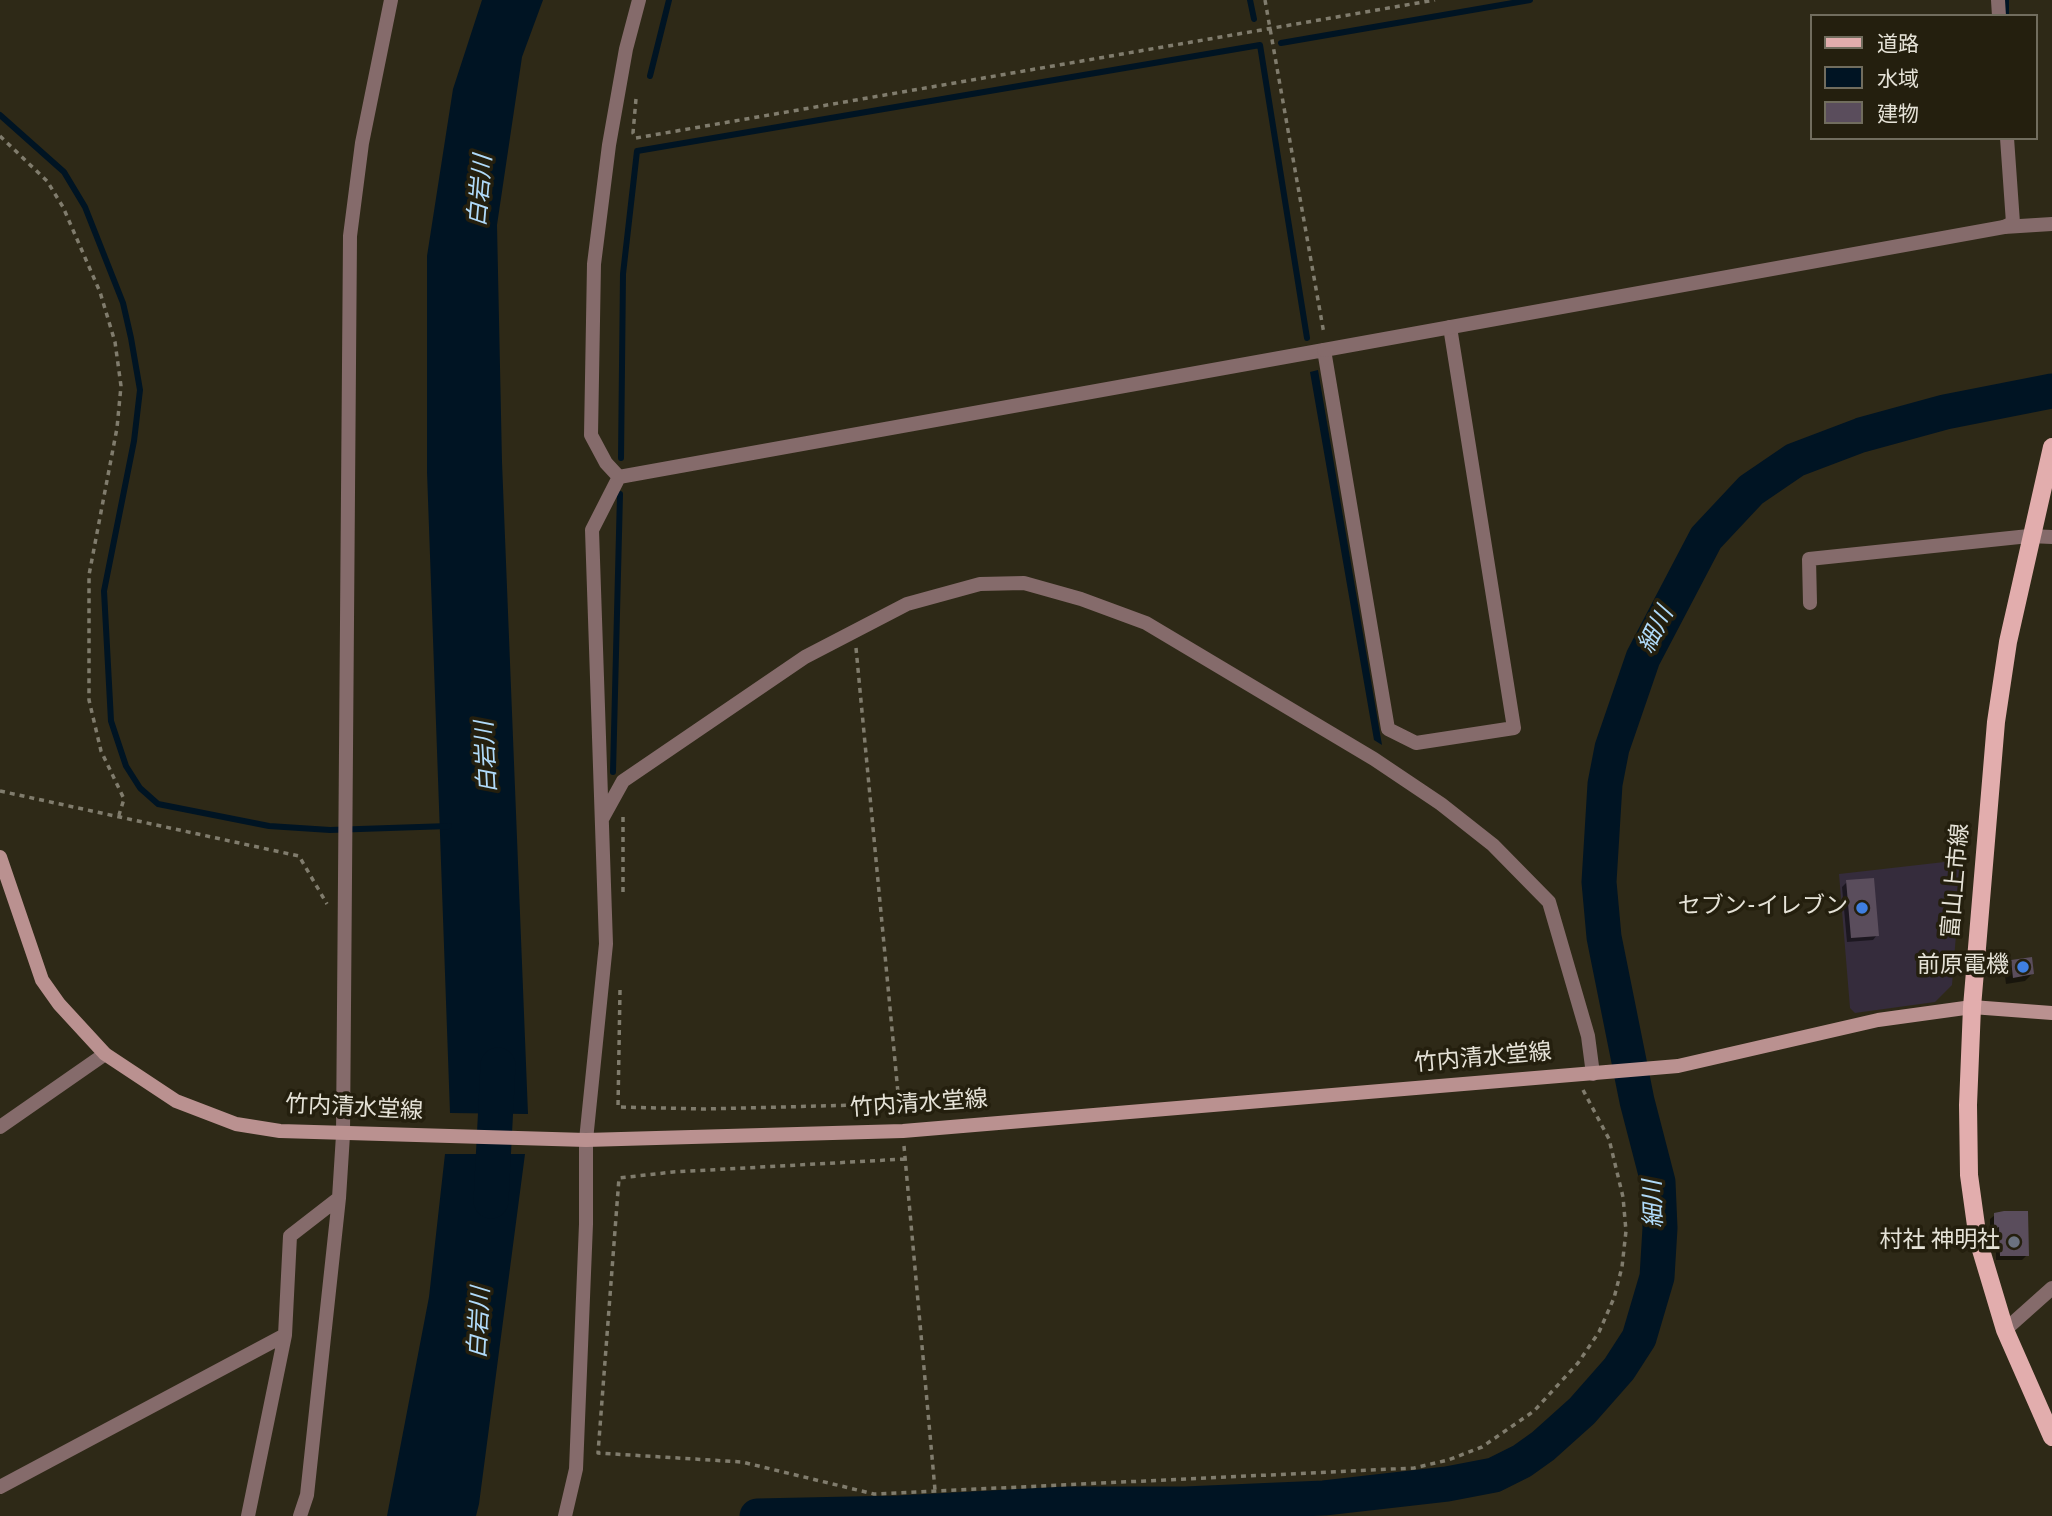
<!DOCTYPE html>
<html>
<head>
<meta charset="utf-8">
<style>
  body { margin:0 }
  #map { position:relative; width:2052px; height:1516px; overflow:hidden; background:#2e2917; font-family:Overpass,"Noto Sans JP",sans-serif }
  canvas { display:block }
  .legend { position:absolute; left:1810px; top:14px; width:228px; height:126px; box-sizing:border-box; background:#241f0e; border:2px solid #716d5e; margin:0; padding:9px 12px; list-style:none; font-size:21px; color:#e5e2d7 }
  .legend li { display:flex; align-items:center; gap:14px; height:35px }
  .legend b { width:35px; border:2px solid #716d5e }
</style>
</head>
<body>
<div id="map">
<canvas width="2052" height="1516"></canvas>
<ul class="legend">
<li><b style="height:9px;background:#e2adad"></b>道路</li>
<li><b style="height:19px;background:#001423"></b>水域</li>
<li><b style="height:19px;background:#5a4d5c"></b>建物</li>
</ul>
</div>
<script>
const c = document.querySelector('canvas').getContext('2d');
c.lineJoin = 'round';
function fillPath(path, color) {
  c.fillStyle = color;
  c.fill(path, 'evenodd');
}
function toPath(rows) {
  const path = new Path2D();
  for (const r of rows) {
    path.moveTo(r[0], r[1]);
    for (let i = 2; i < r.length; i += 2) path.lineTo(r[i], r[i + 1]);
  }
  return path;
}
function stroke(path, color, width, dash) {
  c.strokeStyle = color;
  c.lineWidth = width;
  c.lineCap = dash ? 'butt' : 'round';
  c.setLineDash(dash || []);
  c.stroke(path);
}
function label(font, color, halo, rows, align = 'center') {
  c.font = font + ' Overpass,"Noto Sans JP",sans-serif';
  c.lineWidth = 7;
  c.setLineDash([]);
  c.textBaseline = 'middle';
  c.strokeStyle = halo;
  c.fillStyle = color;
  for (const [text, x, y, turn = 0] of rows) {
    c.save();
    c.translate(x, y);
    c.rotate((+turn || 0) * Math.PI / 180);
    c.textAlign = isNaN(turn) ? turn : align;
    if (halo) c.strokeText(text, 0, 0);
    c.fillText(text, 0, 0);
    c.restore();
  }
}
fillPath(toPath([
  [1962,860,1952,985,1935,1002,1855,1013,1850,1008,1839,874]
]), '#352c3c');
fillPath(toPath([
  [482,0,543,0,522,57,497,225,502,462,528,1114,450,1113,427,472,427,256,453,89],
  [1318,370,1382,745,1374,740,1310,372],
  [445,1154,525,1154,479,1504,476,1516,387,1516,429,1297]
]), '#001423');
fillPath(toPath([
  [1847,882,1877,935,1873,940,1847,942,1842,887],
  [2011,962,2033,973,2025,981,2006,984,2004,969],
  [1995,1215,2027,1255,2022,1260,1996,1260,1996,1231,1990,1232,1990,1219]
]), '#0007');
stroke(toPath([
  [1250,0,1254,19],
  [2006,0,2006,16],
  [1281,43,1530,0],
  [650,76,669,0],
  [0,115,64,172,85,207,123,303,131,338,140,390,134,441,104,591,111,721,126,766,140,788,158,804,269,826,330,830,449,826],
  [621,458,623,274,637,151,1260,45,1307,338],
  [613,772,620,494]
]), '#001423', 6);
stroke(toPath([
  [491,1201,498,1065],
  [757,1516,898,1513,1066,1504,1185,1504,1324,1498,1447,1484,1494,1475,1522,1461,1543,1446,1582,1411,1619,1369,1639,1338,1657,1277,1660,1228,1658,1182,1637,1101,1604,937,1599,882,1605,784,1612,748,1643,658,1706,538,1751,490,1795,460,1861,435,1945,412,2052,391]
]), '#001423', 35);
fillPath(toPath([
  [1874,878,1879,936,1851,938,1846,880],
  [2032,957,2034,974,2013,978,2011,960],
  [2004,1211,2028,1211,2029,1256,2000,1256,1999,1227,1994,1229,1994,1213]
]), '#5a4d5c');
stroke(toPath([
  [1265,0,1324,334],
  [636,99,633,133,636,138,1435,0],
  [0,136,47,181,63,207,100,292,115,342,121,386,117,428,89,575,89,700,101,751,124,799,119,815],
  [856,648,900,1114],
  [0,791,299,856,327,904],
  [623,892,623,815],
  [620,990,618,1107,704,1109,898,1104],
  [904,1146,935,1490],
  [905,1159,673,1172,619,1178,598,1453,742,1462,874,1494,1414,1468,1448,1460,1482,1447,1534,1411,1578,1363,1599,1332,1614,1298,1622,1267,1626,1231,1623,1197,1609,1139,1583,1090]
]), '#807c6d', 3.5, [5, 5]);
stroke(toPath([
  [1998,0,1999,16],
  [2004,227,2013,223,2007,138],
  [619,477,1324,350,1388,729,1416,743,1514,728,1450,327],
  [619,477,606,463,591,435,594,264,609,145,626,49,639,0],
  [1810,603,1809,559,2029,536],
  [602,819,623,781,805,657,907,604,980,584,1024,583,1081,599,1146,623,1374,759,1441,804,1493,845,1549,902,1588,1036,1593,1074],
  [0,1487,285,1335],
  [248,1516,285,1335,290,1236,339,1198,343,1135,350,236,362,143,391,0],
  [300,1516,307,1495,339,1198],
  [565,1516,576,1469,586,1224,586,1140,606,944,592,530,619,477]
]), '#856b6b', 14);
stroke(toPath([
  [1324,350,2004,227,2052,224],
  [2029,536,2052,537],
  [0,1127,105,1054],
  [2005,1330,2052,1288]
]), '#856b6b', 14);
stroke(toPath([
  [0,857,42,980,59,1004,105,1054,176,1101,236,1124,280,1131,586,1140,903,1131,1678,1066,1878,1020,1972,1007,2052,1013]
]), '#ba9190', 14);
stroke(toPath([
  [2052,447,2008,642,1996,722,1972,1007,1968,1105,1969,1175,1978,1240,2005,1330,2052,1437]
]), '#e2adad', 18);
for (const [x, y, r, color] of [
  [1862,908,7,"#3f7fe0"],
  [2023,967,7,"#3f7fe0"],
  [2014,1242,7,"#6b7280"]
]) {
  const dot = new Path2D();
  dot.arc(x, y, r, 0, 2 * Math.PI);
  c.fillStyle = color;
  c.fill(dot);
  stroke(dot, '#241f0e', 2.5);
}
label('23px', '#e5e2d7', '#241f0e', [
  ["富山上市線",1958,881,-85],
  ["竹内清水堂線",1483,1060,-5],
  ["竹内清水堂線",919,1106,-4],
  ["竹内清水堂線",354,1110,3]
]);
label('23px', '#e5e2d7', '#241f0e', [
  ["セブン-イレブン",1848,908],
  ["前原電機",2009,967],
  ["村社 神明社",2000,1242]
], 'right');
label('italic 24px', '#b0daf9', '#241f0e', [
  ["白岩川",483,191,-85],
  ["細川",1658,631,-63],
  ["白岩川",489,757,-93],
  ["細川",1656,1204,-92],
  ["白岩川",482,1323,-87]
]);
</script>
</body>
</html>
